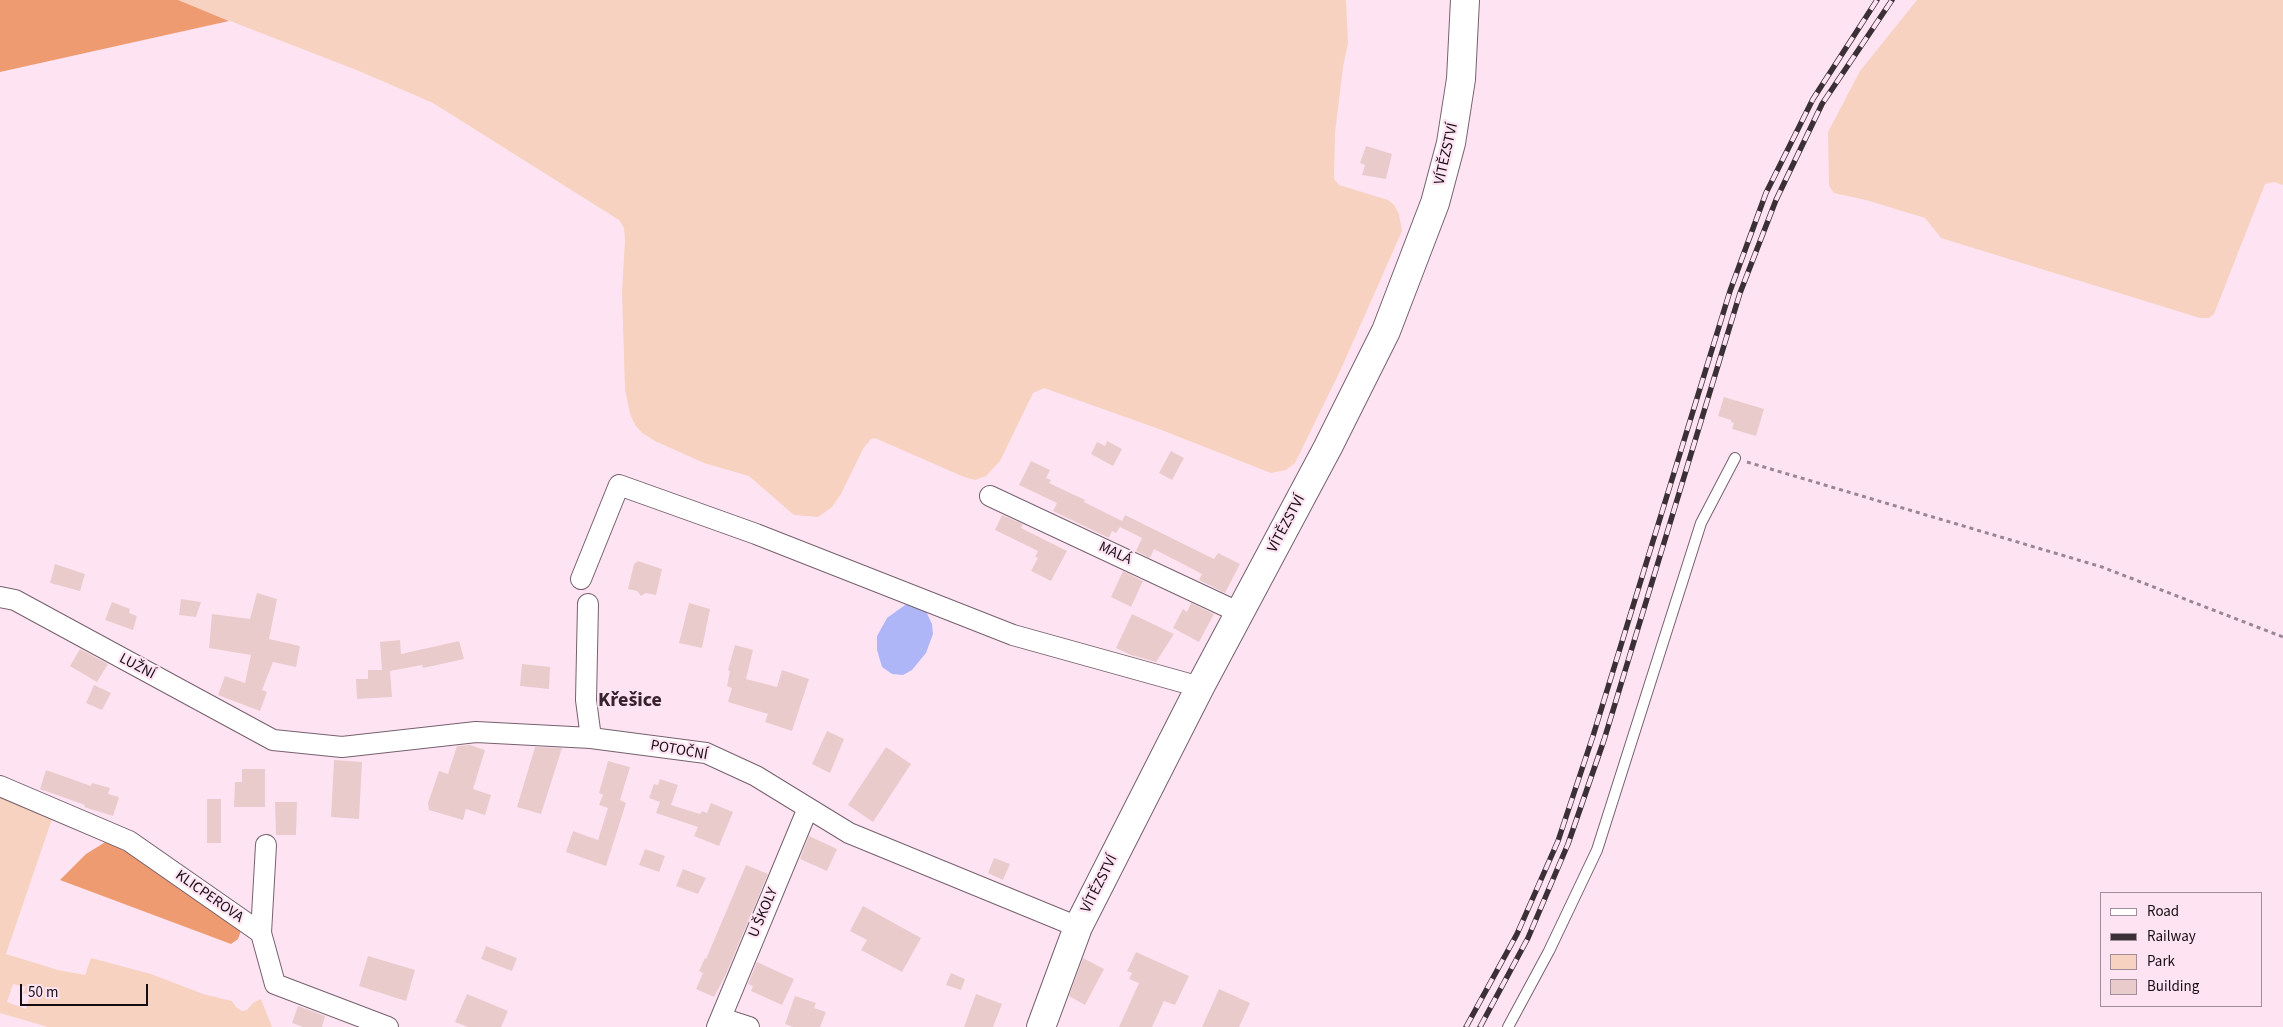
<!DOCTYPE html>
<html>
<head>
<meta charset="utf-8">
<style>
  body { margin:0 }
  #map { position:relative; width:2283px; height:1027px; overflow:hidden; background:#fee4f3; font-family:"Source Sans 3",sans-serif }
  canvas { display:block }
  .legend { position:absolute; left:2100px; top:892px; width:162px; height:115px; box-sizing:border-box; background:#fee4f3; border:1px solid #a18e99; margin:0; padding:6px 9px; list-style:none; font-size:15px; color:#160d12 }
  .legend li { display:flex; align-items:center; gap:10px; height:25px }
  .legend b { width:25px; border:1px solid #a18e99 }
  .scale { position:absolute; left:20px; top:984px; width:128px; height:22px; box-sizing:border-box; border:2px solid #160d12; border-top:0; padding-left:6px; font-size:15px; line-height:18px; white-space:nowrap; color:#160d12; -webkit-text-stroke:4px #fee4f3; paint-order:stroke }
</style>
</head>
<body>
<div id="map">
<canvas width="2283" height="1027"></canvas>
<ul class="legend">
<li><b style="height:6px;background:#fff"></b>Road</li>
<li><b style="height:6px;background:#3c3037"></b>Railway</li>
<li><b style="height:14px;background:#f7d2c0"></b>Park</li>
<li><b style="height:14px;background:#eacbcc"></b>Building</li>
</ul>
<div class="scale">50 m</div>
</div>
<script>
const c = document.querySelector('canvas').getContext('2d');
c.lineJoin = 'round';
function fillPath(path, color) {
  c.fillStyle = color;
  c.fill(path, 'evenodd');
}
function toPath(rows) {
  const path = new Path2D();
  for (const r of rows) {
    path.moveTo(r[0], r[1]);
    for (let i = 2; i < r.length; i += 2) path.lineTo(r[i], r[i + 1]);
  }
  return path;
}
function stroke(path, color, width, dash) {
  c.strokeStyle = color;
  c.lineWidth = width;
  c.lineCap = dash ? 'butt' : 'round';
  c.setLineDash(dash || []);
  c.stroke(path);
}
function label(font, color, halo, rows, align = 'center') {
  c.font = font + ' "Source Sans 3",sans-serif';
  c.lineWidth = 4.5;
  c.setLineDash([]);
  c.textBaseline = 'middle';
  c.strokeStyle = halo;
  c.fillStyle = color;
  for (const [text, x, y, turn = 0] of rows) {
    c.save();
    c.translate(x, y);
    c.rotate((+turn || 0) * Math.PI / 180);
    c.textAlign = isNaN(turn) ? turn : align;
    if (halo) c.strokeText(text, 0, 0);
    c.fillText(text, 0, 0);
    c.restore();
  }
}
fillPath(toPath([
  [176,0,1346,0,1348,43,1343,67,1335,133,1334,179,1339,185,1388,200,1394,205,1399,214,1402,231,1341,369,1295,463,1286,470,1271,473,1159,429,1044,388,1033,393,1000,461,986,476,975,480,964,477,875,438,871,439,863,449,841,494,832,507,818,517,794,515,749,476,704,463,655,441,642,433,635,425,630,414,625,390,622,293,625,240,624,228,619,220,433,103,359,71],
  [1917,0,2283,0,2283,185,2274,182,2265,184,2214,314,2209,318,2200,318,1941,238,1925,218,1866,200,1834,193,1829,186,1828,132,1860,71],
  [0,797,53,816,6,954,58,970,85,975,91,958,151,974,203,994,232,1001,236,1007,242,1011,247,1010,253,1003,261,999,272,1027,48,1027,0,1013],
  [13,984,26,987,23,993,30,995,26,1009,7,1002]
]), '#f7d2c0');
fillPath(toPath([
  [0,0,178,0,229,21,0,72],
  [107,841,135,857,241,931,238,939,231,944,60,880,86,854]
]), '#ef9b71');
fillPath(toPath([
  [915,603,924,607,932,624,933,634,926,653,912,670,903,675,892,674,882,667,877,650,877,636,887,618,905,605]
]), '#aeb6f7');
fillPath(toPath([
  [1366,146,1392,154,1386,179,1362,175,1365,165,1360,163],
  [1724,397,1764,409,1756,436,1732,429,1734,423,1731,422,1731,420,1718,416],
  [1107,441,1122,449,1113,466,1091,454,1097,442,1105,446],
  [1171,451,1184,458,1172,480,1159,473],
  [1031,461,1050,470,1046,478,1051,480,1049,483,1085,500,1084,502,1122,521,1125,515,1214,559,1218,553,1240,564,1225,593,1199,580,1202,574,1154,549,1150,558,1136,551,1142,538,1120,527,1116,533,1112,531,1109,538,1053,511,1057,503,1019,485],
  [1002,515,1023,524,1021,528,1067,551,1051,581,1031,571,1038,558,1035,557,1038,551,995,530],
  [638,561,662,569,656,595,646,593,641,596,637,591,628,589,634,564],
  [55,564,85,574,80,591,50,583],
  [1123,571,1143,581,1131,607,1111,597],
  [257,593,277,599,269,639,300,646,296,667,273,662,262,690,267,692,260,711,218,695,225,676,245,683,251,655,209,648,212,614,250,619],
  [181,599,201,602,196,617,179,615],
  [112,602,130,609,129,613,137,616,133,630,105,620],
  [689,603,710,609,702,648,679,643],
  [1191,603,1214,614,1199,642,1173,628,1183,609,1187,612],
  [1132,614,1174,634,1156,662,1131,655,1116,648],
  [400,640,401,654,459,641,464,659,423,668,422,665,390,671,392,697,357,699,356,679,368,679,368,670,382,670,380,642],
  [735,645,753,650,746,679,777,687,782,670,809,679,792,731,765,722,768,714,728,702,732,688,727,686,730,671,728,670],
  [80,649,108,664,97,682,70,666],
  [522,664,550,667,549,689,520,686],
  [94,685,111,693,102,710,86,703],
  [827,731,844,739,830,773,812,764],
  [470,745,485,750,473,789,491,795,485,815,466,809,463,820,429,810,428,803,439,771,448,774,457,746],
  [535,747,562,748,541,814,517,807],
  [886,747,911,764,873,822,848,805],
  [334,760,362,762,359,819,331,817],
  [608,761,630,767,620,800,626,803,606,866,566,852,573,831,598,840,608,808,599,805,603,795,599,793],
  [242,769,265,769,265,807,234,807,235,782,242,782],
  [46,770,91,786,92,783,110,788,108,794,119,797,113,816,84,807,85,805,40,789],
  [660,779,678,785,671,805,700,814,702,811,707,813,711,803,733,812,719,846,694,836,698,827,656,813,660,802,649,798,654,784,658,785],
  [207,799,221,799,221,843,207,843],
  [275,802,297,802,296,835,276,835],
  [809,836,837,849,827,871,800,859],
  [645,849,665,856,659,872,639,865],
  [994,858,1010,864,1003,880,988,873],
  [746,865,768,874,726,974,714,997,696,989,703,973,699,971,705,958,706,959],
  [683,869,706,878,698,894,676,886],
  [863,906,921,938,902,972,861,950,867,940,850,931],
  [486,946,517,958,512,971,481,959],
  [1136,952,1189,976,1175,1005,1164,1001,1152,1027,1119,1027,1139,983,1129,979,1132,973,1127,971],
  [368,956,415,970,406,1001,359,986],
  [1083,958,1104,969,1085,1005,1069,996],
  [757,962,794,979,782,1005,751,991,753,986,748,984],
  [951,973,965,979,961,990,946,985],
  [1219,989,1250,1003,1239,1027,1202,1027],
  [467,994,508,1011,501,1027,468,1027,455,1022],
  [976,994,1002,1004,993,1027,964,1027],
  [795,996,816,1003,814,1008,826,1012,820,1027,793,1027,785,1024],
  [298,1006,325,1016,322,1027,303,1027,292,1023]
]), '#eacbcc');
const lane = toPath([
  [1508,1027,1549,951,1597,850,1701,523,1735,458]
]);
const street = toPath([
  [990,496,1240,613],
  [581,579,619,485,756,534,1013,635,1200,687],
  [0,597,15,600,273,740,342,747,476,732,591,738,706,753,756,776,849,833,1078,927],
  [588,604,586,700,591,738],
  [0,786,129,841,261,933,275,984,388,1027],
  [261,933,266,845],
  [721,1018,749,1027],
  [717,1027,808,808]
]);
const secondary = toPath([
  [1041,1027,1078,927,1200,687,1328,447,1386,331,1435,203,1451,143,1461,79,1465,0]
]);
stroke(lane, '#76606d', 12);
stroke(street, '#76606d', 22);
stroke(secondary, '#76606d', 30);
stroke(toPath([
  [1747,462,2102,567,2283,637]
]), '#998691', 3, [4, 4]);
stroke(lane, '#fff', 10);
stroke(street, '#fff', 20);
stroke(secondary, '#fff', 28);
const rail = toPath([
  [1466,1027,1517,934,1558,841,1593,736,1730,291,1766,193,1813,99,1877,0],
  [1480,1027,1528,938,1568,844,1604,740,1740,293,1776,200,1822,104,1892,0]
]);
stroke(rail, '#3c3037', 5.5);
stroke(rail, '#fee4f3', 4, [11]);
label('15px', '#160d12', '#fee4f3', [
  ["VÍTĚZSTVÍ",1447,154,-77],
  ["VÍTĚZSTVÍ",1287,524,-62],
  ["MALÁ",1115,554,25],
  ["LUŽNÍ",137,667,28],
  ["POTOČNÍ",679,751,10],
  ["VÍTĚZSTVÍ",1100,884,-63],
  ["KLICPEROVA",209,897,35],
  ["U ŠKOLY",764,913,-67]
]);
label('bold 20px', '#36232f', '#fee4f3', [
  ["Křešice",630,702]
]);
</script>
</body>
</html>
